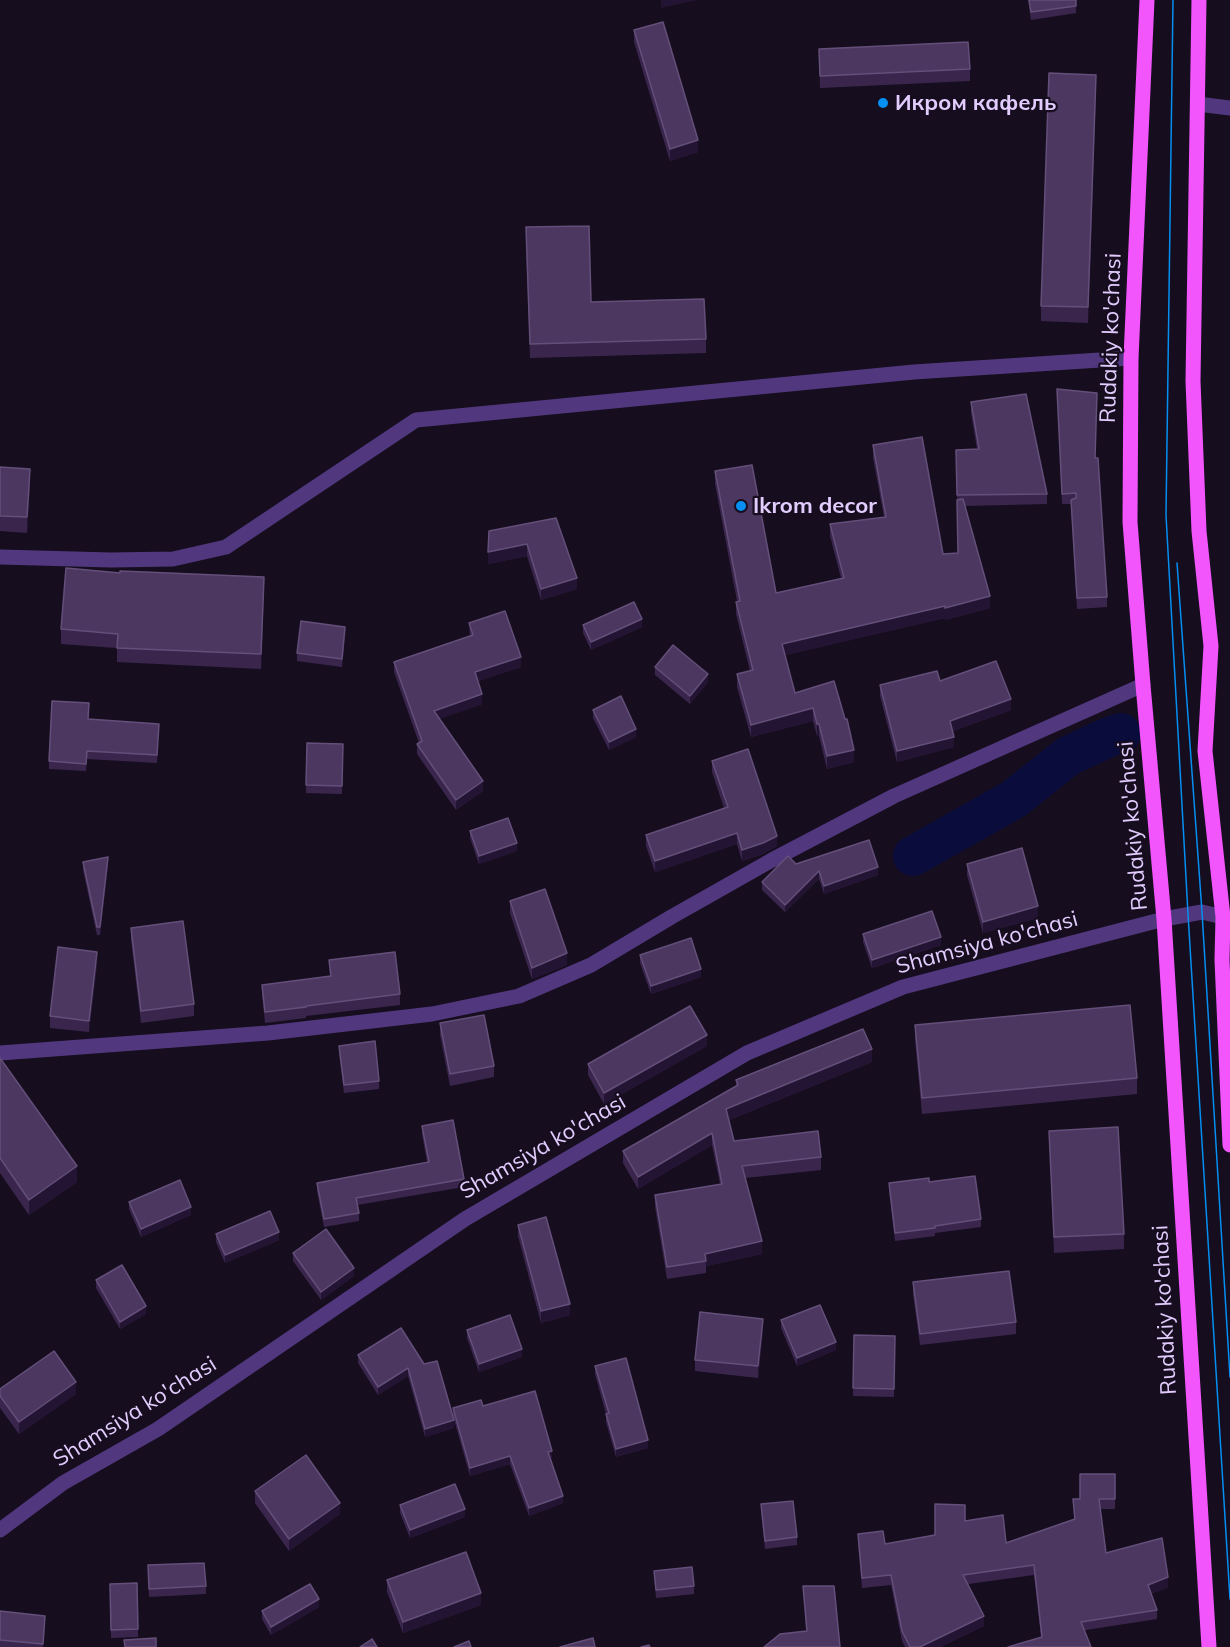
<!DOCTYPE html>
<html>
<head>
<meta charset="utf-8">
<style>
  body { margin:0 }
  canvas { display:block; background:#160d1f }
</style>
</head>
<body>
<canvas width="1230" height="1647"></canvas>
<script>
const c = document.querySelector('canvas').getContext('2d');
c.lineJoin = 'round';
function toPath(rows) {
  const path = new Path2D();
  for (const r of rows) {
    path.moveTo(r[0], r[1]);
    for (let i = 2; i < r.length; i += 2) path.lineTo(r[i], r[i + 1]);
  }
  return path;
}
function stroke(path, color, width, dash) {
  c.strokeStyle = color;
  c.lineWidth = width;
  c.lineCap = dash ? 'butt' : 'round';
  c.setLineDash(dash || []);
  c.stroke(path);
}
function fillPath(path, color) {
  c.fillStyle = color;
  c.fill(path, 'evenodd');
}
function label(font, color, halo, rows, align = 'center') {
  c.font = font + ' Mulish,sans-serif';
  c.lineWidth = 4.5;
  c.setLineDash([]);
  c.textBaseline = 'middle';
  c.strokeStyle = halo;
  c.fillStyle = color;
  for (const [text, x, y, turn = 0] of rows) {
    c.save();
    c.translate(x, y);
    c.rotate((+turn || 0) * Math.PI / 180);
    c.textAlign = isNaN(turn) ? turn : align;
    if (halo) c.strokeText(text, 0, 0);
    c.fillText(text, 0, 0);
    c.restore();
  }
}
stroke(toPath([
  [913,856,1014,799,1068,756,1109,737,1121,733]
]), '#0a0c3b', 40);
stroke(toPath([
  [1198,104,1230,108],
  [0,557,111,560,173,559,226,547,416,420,914,372,1131,358],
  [0,1053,268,1033,432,1014,519,996,591,965,673,916,772,860,894,796,1143,685],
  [0,1530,63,1483,158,1429,465,1219,747,1053,903,987,1164,919,1202,912,1223,917]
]), '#51387e', 15);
stroke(toPath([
  [1147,0,1131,358,1130,522,1143,685,1164,919,1209,1647],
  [1199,0,1193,381,1199,531,1211,646,1205,751,1223,917,1222,960,1230,1145]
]), '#f355fc', 15);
stroke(toPath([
  [1173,0,1166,515,1188,914,1230,1599],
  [1177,563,1202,912,1230,1377]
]), '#048ff2', 1.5);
fillPath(toPath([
  [1028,0,1076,0,1076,13,1031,20],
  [634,30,698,152,670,161,634,42],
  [819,49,970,69,970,81,820,88],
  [1096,90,1088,323,1041,321,1041,306],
  [526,241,591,302,706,339,706,353,530,358],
  [1057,389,1096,458,1107,597,1107,607,1077,609,1071,504,1062,504],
  [971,402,1047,494,1047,504,965,506,990,608,945,620,945,618,785,655,795,693,834,681,854,762,827,769,819,736,817,736,813,721,751,737,737,687,737,674,750,671,736,614,736,602,737,601,715,484,715,471,776,593,841,578,830,536,830,524,884,517,873,458,873,445,943,554,958,553,956,450,977,449,971,413],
  [0,467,30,484,27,533,0,531],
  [556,518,577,589,541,600,527,556,488,564],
  [264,591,261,669,117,662,117,648,61,644,61,629],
  [469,623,521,667,478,681,482,704,439,719,483,791,456,810,417,754,417,744,419,743,394,672,394,662,470,636],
  [583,625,642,627,591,650,583,633],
  [345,635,342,667,297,661,297,653],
  [655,667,708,682,690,704,655,675],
  [940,681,1011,710,953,731,954,747,897,762,880,696,880,685],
  [593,710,636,737,609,750,593,718],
  [89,719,159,724,157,763,87,759,86,771,49,769,49,761],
  [307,743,343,744,342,794,306,793],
  [712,761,777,846,763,854,742,861,737,844,655,872,646,846,646,835,724,808,712,772],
  [470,831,517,851,479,864,470,838],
  [83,862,108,865,100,935,97,935,83,870],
  [796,864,878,875,824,894,819,879,785,912,762,890,762,882],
  [967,864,1038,918,983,933,967,875],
  [510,901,567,965,532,979,510,913],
  [131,928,194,1004,194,1016,141,1023,131,940],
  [863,934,941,945,872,968,863,942],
  [640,955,701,977,651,994,640,963],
  [329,960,400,994,400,1005,306,1016,306,1018,265,1023,262,995,262,985,330,976],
  [97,964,89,1032,50,1028,50,1016],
  [440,1023,494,1066,494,1077,450,1086,440,1035],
  [915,1025,1137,1078,1137,1094,922,1114,915,1040],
  [339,1046,379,1081,379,1089,344,1093,339,1054],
  [707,1046,604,1104,588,1075,588,1064],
  [0,1058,77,1182,29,1215,0,1173],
  [872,1062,729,1120,734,1141,821,1157,821,1170,745,1178,762,1254,706,1266,706,1273,667,1279,655,1207,655,1195,720,1184,712,1145,638,1189,623,1163,623,1151,736,1086,736,1080],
  [422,1126,464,1179,464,1187,357,1205,359,1213,359,1221,324,1227,317,1191,317,1183,427,1162,422,1134],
  [1049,1131,1124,1234,1124,1249,1054,1253],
  [929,1182,981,1219,981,1227,935,1233,935,1236,895,1241,889,1191,889,1183],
  [129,1202,191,1215,141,1237,129,1209],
  [518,1225,570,1315,541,1323,518,1236],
  [216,1234,279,1240,225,1263,216,1242],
  [293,1253,354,1276,321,1300,293,1261],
  [96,1280,146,1314,120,1329,96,1288],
  [913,1282,1016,1322,1016,1334,920,1345,913,1294],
  [781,1320,836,1350,797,1366,781,1328],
  [401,1328,454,1428,425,1437,408,1376,378,1395,358,1363,358,1355],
  [467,1330,522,1357,479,1372,467,1338],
  [763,1330,758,1378,695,1371,695,1360],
  [854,1335,895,1336,894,1397,853,1396],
  [595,1366,648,1448,616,1457,606,1422,606,1414,595,1374],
  [0,1389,76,1394,19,1434,0,1408],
  [483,1406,552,1458,550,1459,563,1503,529,1516,510,1464,470,1476,453,1416,453,1408],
  [1115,1474,1115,1509,1100,1509,1106,1553,1168,1587,1151,1594,1157,1610,1157,1619,1041,1637,1034,1575,968,1584,984,1626,940,1647,905,1647,902,1641,891,1585,862,1588,858,1544,858,1534,885,1544,935,1535,965,1520,1006,1543,1074,1519,1073,1499,1080,1499],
  [255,1491,340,1514,289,1551,255,1503],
  [761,1504,797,1537,797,1545,765,1549,761,1512],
  [400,1505,465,1517,410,1538,400,1513],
  [654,1571,694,1586,694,1594,656,1598],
  [148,1573,206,1586,206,1594,149,1597],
  [387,1580,481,1605,403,1633,387,1592],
  [137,1583,138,1637,111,1638,110,1584],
  [803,1586,840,1647,806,1631],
  [319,1607,271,1635,262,1619,262,1611],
  [0,1611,45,1623,43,1647,0,1647]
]), '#3a264d');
fillPath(toPath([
  [661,0,697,0,661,8],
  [1096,75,1096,90,1088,323,1088,307],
  [698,140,698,152,670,161,670,149],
  [30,469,30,484,27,533,27,517],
  [527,544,527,556,488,564,488,552],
  [264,577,264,591,261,669,261,654],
  [577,578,577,589,541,600,541,589],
  [990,596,990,608,945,620,945,608],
  [945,606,945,618,782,656,782,644],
  [642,619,642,627,591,650,591,642],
  [345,627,345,635,342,667,342,659],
  [521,657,521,667,475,682,475,672],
  [708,674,708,682,690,704,690,696],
  [482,694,482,704,434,721,434,711],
  [1011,699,1011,710,950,732,950,721],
  [813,708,813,721,751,737,751,725],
  [817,724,819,724,819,736,817,736],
  [636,729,636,737,609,750,609,742],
  [954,737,954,747,897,762,897,751],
  [854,750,854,762,827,769,827,756],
  [483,781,483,791,456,810,456,800],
  [737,833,737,844,655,872,655,861],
  [777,836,777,846,763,854,742,861,742,850],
  [517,843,517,851,479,864,479,856],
  [108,857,108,865,100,935,100,927],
  [878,867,878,875,824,894,824,886],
  [819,871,819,879,785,912,785,905],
  [1038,906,1038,918,983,933,983,922],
  [941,937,941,945,872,968,872,960],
  [97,952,97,964,89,1032,89,1021],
  [567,953,567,965,532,979,532,968],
  [701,969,701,977,651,994,651,986],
  [707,1035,707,1046,604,1104,604,1093],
  [872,1049,872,1062,726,1121,726,1109],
  [712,1133,712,1145,638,1189,638,1177],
  [77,1166,77,1182,29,1215,29,1200],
  [191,1207,191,1215,141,1237,141,1229],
  [279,1232,279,1240,225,1263,225,1255],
  [762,1241,762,1254,706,1266,705,1254],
  [354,1268,354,1276,321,1300,321,1292],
  [570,1304,570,1315,541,1323,541,1311],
  [146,1306,146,1314,120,1329,120,1322],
  [763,1319,763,1330,758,1378,758,1366],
  [836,1342,836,1350,797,1366,797,1358],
  [522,1349,522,1357,479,1372,479,1364],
  [408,1368,408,1376,378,1395,378,1387],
  [76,1382,76,1394,19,1434,19,1422],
  [454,1420,454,1428,425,1437,425,1429],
  [648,1440,648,1448,616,1457,616,1449],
  [552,1451,552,1458,548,1460,548,1452],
  [510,1456,510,1464,470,1476,470,1468],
  [563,1496,563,1503,529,1516,529,1508],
  [340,1503,340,1514,289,1551,289,1539],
  [465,1509,465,1517,410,1538,410,1530],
  [1168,1577,1168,1587,1148,1595,1148,1585],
  [481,1593,481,1605,403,1633,403,1622],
  [319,1599,319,1607,271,1635,271,1627],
  [984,1616,984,1626,940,1647,920,1647]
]), '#241433');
const building = toPath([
  [1029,0,1076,0,1076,6,1031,12,1029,0],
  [663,22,698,140,670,149,634,30,663,22],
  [968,42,970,69,820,76,819,49,968,42],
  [1049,73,1096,75,1088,307,1041,306,1049,73],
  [589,226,591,302,704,299,706,339,530,344,526,227,589,226],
  [1057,389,1097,393,1095,458,1098,458,1107,597,1077,598,1071,500,1076,498,1076,493,1062,494,1057,389],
  [1026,394,1047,494,957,495,956,450,979,449,971,402,1026,394],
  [922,437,943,554,958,553,957,500,963,499,990,596,945,608,945,606,782,644,795,693,834,681,845,719,847,719,854,750,827,756,819,724,817,724,813,708,751,725,737,674,753,670,736,602,740,601,715,471,752,465,776,593,844,578,830,524,886,517,873,445,922,437],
  [0,467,30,469,27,517,0,516,0,467],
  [556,518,577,578,541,589,527,544,488,552,489,531,556,518],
  [66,568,120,573,120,571,264,577,261,654,117,648,118,634,61,629,66,568],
  [634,602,642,619,591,642,583,625,634,602],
  [505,611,521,657,475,672,482,694,434,711,483,781,456,800,417,744,422,741,394,662,473,635,469,623,505,611],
  [301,621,345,627,342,659,297,653,301,621],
  [673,645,708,674,690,696,655,667,673,645],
  [996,661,1011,699,950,721,954,737,897,751,880,685,937,671,940,681,996,661],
  [621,696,636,729,609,742,593,710,621,696],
  [52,701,89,703,88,719,159,724,157,755,87,751,86,764,49,761,52,701],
  [307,743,343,744,342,786,306,785,307,743],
  [748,749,777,836,763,843,742,850,737,833,655,861,646,835,728,807,712,761,748,749],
  [508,818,517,843,479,856,470,831,508,818],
  [869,840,878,867,824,886,819,871,785,905,762,882,788,856,796,864,869,840],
  [1022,848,1038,906,983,922,967,864,1022,848],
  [108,857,100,927,97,927,83,862,108,857],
  [545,889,567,953,532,968,510,901,545,889],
  [932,911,941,937,872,960,863,934,932,911],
  [183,921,194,1004,141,1011,131,928,183,921],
  [691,938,701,969,651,986,640,955,691,938],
  [58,947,97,952,89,1021,50,1016,58,947],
  [395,952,400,994,306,1006,306,1007,265,1012,262,985,331,976,329,960,395,952],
  [1130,1005,1137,1078,922,1098,915,1025,1130,1005],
  [690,1006,707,1035,604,1093,588,1064,690,1006],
  [484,1015,494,1066,450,1074,440,1023,484,1015],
  [863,1029,872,1049,726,1109,734,1141,818,1131,821,1157,742,1166,762,1241,705,1254,706,1261,667,1267,655,1195,722,1184,712,1133,638,1177,623,1151,738,1085,736,1080,863,1029],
  [375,1041,379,1081,344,1085,339,1046,375,1041],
  [0,1058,77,1166,29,1200,0,1158,0,1058],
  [453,1120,464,1179,356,1198,359,1213,324,1219,317,1183,429,1162,422,1126,453,1120],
  [1118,1127,1124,1234,1054,1237,1049,1131,1118,1127],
  [975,1176,981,1219,935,1226,935,1228,895,1233,889,1183,929,1178,929,1182,975,1176],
  [180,1180,191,1207,141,1229,129,1202,180,1180],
  [270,1211,279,1232,225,1255,216,1234,270,1211],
  [546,1217,570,1304,541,1311,518,1225,546,1217],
  [326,1229,354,1268,321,1292,293,1253,326,1229],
  [122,1265,146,1306,120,1322,96,1280,122,1265],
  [1009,1271,1016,1322,920,1334,913,1282,1009,1271],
  [820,1305,836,1342,797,1358,781,1320,820,1305],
  [700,1312,763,1319,758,1366,695,1360,700,1312],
  [510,1315,522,1349,479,1364,467,1330,510,1315],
  [401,1328,424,1364,437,1361,454,1420,425,1429,408,1368,378,1387,358,1355,401,1328],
  [854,1335,895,1336,894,1389,853,1388,854,1335],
  [54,1351,76,1382,19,1422,0,1396,0,1389,54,1351],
  [626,1358,648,1440,616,1449,606,1414,609,1413,595,1366,626,1358],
  [535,1391,552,1451,548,1452,563,1496,529,1508,510,1456,470,1468,453,1408,481,1400,483,1406,535,1391],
  [306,1455,340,1503,289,1539,255,1491,306,1455],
  [1080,1474,1115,1474,1115,1499,1099,1499,1106,1553,1162,1538,1168,1577,1148,1585,1157,1610,1081,1622,1091,1647,1008,1647,1042,1637,1034,1565,963,1575,984,1616,920,1647,910,1647,902,1631,891,1575,862,1578,858,1534,883,1531,885,1544,935,1535,935,1504,965,1505,965,1521,1003,1515,1006,1543,1075,1519,1073,1499,1080,1499,1080,1474],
  [455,1484,465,1509,410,1530,400,1505,455,1484],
  [793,1501,797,1537,765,1541,761,1504,793,1501],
  [466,1552,481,1593,403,1622,387,1580,466,1552],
  [204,1563,206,1586,149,1589,148,1565,204,1563],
  [692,1567,694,1586,656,1590,654,1571,692,1567],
  [137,1583,138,1629,111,1630,110,1584,137,1583],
  [310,1584,319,1599,271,1627,262,1611,310,1584],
  [803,1586,834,1586,840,1647,764,1647,780,1634,807,1631,803,1586],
  [0,1611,45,1616,43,1644,0,1640,0,1611],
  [156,1638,156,1647,125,1647,124,1640,156,1638],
  [593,1638,595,1647,560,1647,593,1638],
  [372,1639,377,1647,360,1647,372,1639],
  [469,1641,471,1647,454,1647,469,1641],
  [649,1645,650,1647,641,1647,649,1645]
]);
fillPath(building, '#4c3760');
stroke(building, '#634f79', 1.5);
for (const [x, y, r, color] of [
  [883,103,6,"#048ff2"],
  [741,506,6,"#048ff2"]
]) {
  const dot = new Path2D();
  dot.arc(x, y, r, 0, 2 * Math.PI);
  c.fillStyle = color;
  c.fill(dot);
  stroke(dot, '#160d1f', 2);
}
label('bold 22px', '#e2ccfe', '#160d1f', [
  ["Икром кафель",895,103],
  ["Ikrom decor",753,506]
], 'left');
label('22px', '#e2ccfe', '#160d1f', [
  ["Rudakiy ko'chasi",1111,338,-88],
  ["Rudakiy ko'chasi",1133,826,-95],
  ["Shamsiya ko'chasi",987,943,-15],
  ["Shamsiya ko'chasi",543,1147,-30],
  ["Rudakiy ko'chasi",1165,1310,-93],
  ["Shamsiya ko'chasi",135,1412,-32]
]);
</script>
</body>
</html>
